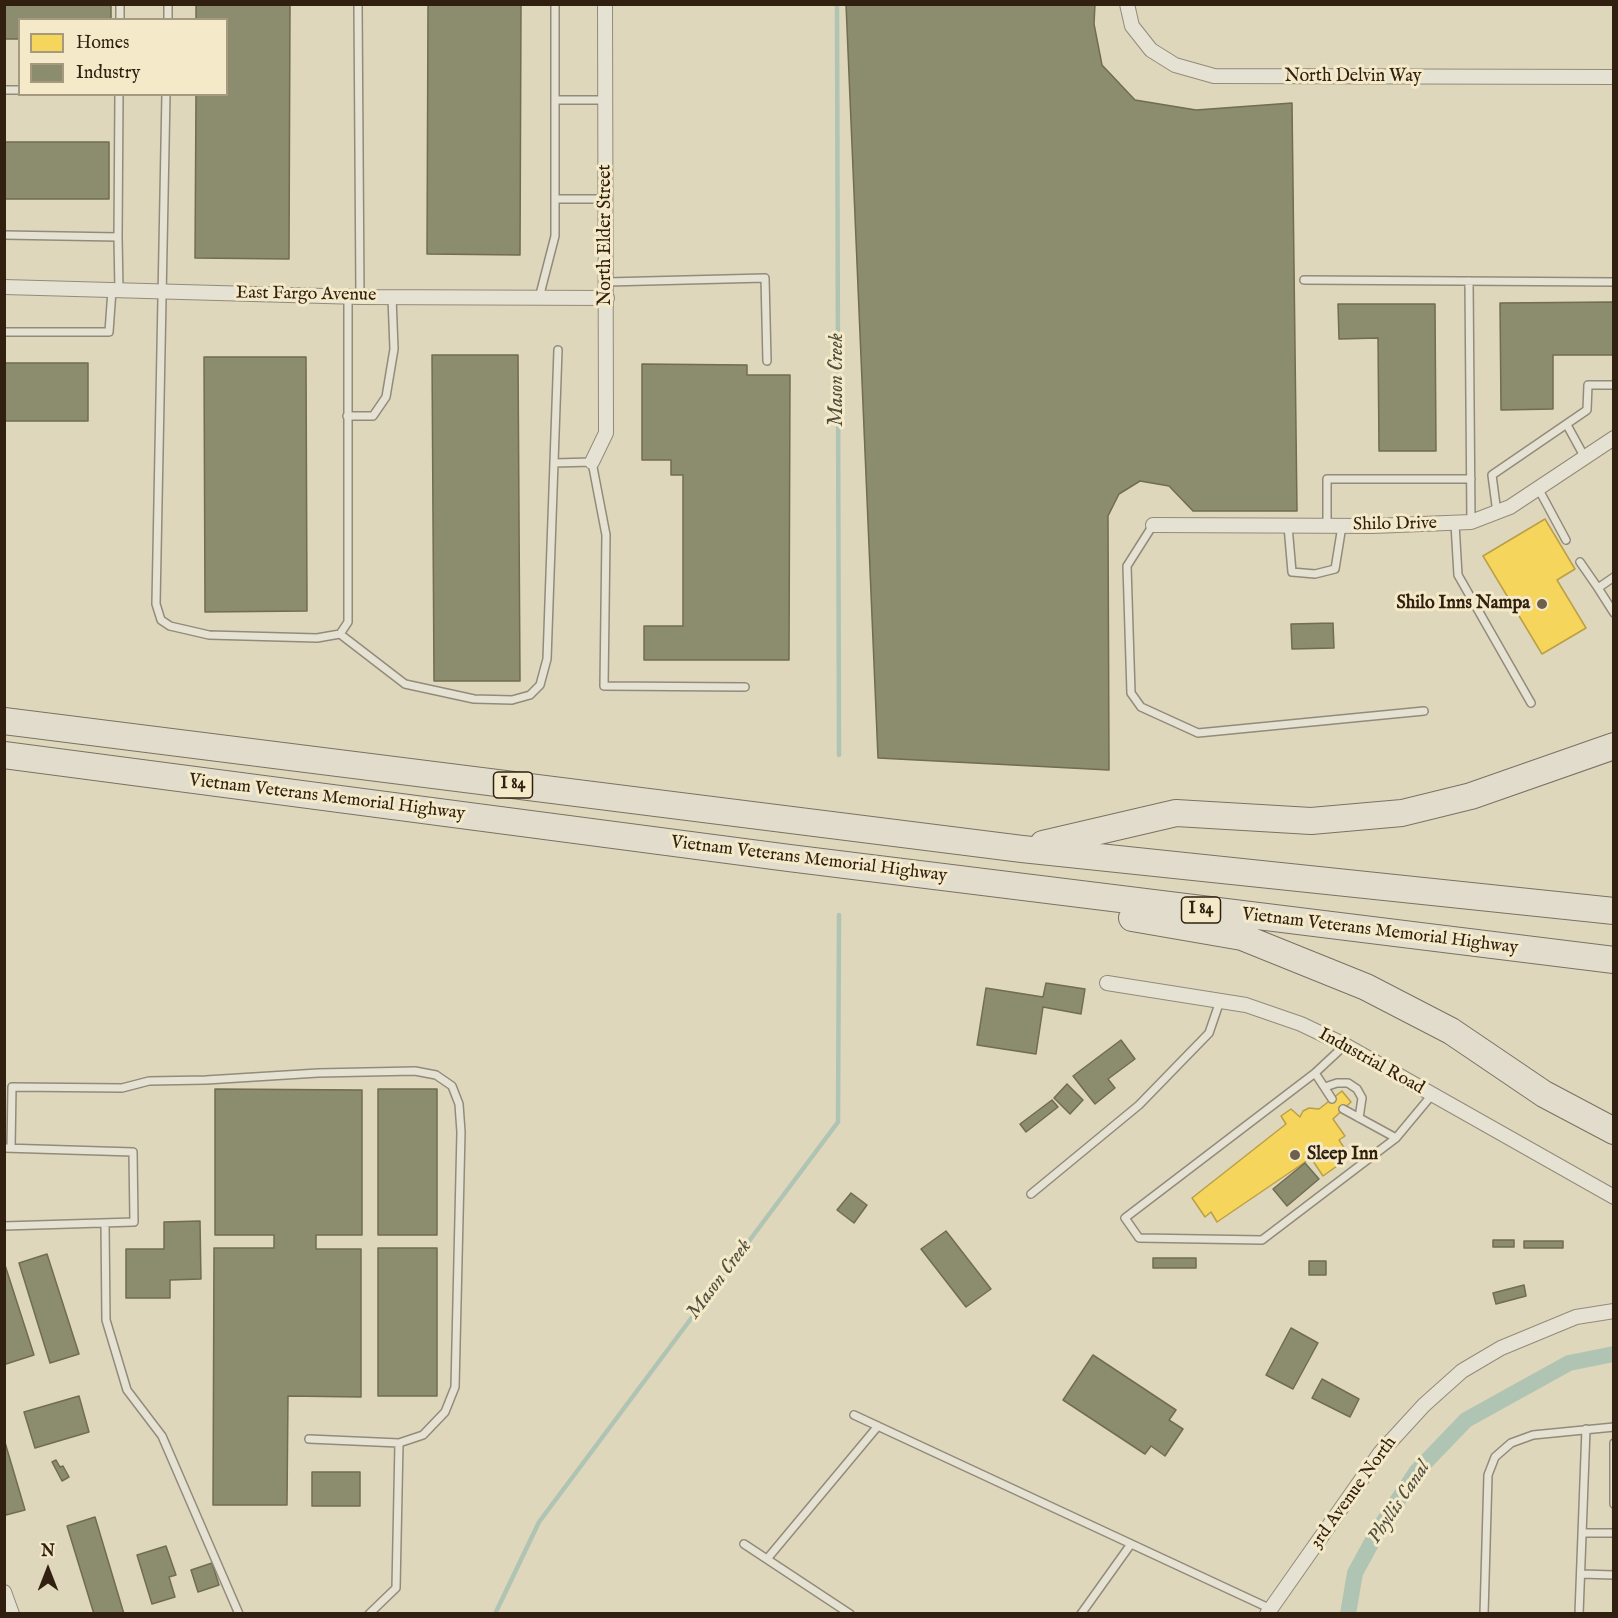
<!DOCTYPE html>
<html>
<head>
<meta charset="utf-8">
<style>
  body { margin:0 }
  #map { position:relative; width:1618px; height:1618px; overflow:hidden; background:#dfd7bb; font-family:"IM FELL English",serif }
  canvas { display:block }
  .frame { position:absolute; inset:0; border:6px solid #312010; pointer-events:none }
  .legend { position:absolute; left:18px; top:18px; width:210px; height:78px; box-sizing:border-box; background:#f4eac9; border:2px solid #a6997f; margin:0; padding:8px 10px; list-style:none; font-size:18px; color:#312010 }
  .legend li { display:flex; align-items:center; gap:12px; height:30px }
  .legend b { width:30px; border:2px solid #a6997f }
  .north { position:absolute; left:18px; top:1540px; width:60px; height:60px; -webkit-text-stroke:4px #f4eac9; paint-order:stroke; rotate:0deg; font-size:16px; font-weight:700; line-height:24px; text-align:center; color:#312010 }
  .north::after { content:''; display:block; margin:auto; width:21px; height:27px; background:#312010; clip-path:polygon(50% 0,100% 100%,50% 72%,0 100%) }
</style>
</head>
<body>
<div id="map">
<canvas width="1618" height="1618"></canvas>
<div class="frame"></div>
<ul class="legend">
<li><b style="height:16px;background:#f6d55c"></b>Homes</li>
<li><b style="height:16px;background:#8c8c6e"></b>Industry</li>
</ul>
<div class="north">N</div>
</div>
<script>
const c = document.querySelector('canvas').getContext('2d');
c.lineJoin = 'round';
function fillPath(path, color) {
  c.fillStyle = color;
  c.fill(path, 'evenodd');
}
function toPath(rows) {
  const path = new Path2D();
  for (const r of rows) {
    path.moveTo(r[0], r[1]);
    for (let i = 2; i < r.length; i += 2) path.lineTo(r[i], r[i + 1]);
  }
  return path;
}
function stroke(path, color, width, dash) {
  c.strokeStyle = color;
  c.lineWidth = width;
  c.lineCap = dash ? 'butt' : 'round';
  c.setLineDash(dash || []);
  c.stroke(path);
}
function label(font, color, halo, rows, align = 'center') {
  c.font = font + ' "IM FELL English",serif';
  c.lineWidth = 6;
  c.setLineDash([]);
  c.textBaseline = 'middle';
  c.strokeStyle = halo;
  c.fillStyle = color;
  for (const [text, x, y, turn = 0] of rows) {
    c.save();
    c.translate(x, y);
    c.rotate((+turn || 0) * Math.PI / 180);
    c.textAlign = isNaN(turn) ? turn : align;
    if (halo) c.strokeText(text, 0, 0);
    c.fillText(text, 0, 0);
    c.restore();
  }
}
const homes = toPath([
  [1545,519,1575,569,1557,580,1586,628,1542,654,1483,556,1545,519],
  [1342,1091,1351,1102,1333,1119,1345,1136,1339,1140,1347,1152,1334,1161,1337,1166,1323,1176,1311,1158,1217,1222,1211,1212,1205,1217,1192,1198,1286,1124,1281,1116,1291,1109,1300,1117,1303,1111,1309,1108,1319,1109,1342,1091]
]);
fillPath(homes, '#f6d55c');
stroke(homes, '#bb9f45', 1.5);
const industry = toPath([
  [4,4,111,4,111,20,20,20,20,39,4,39,4,4],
  [196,4,290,4,289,259,195,258,196,94,226,94,226,20,196,20,196,4],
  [428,4,521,4,520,255,427,254,428,4],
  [846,4,1095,4,1094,24,1102,65,1135,100,1196,110,1292,103,1297,511,1193,511,1169,486,1140,481,1119,494,1108,516,1109,770,878,758,846,4],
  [4,142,109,142,109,199,4,199,4,142],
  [1614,302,1614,355,1553,355,1553,409,1501,410,1500,303,1614,302],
  [1338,304,1435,304,1436,451,1379,451,1378,338,1339,339,1338,304],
  [432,355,518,355,520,681,434,681,432,355],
  [204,357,306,357,307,611,205,612,204,357],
  [4,363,88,363,88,421,4,421,4,363],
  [642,364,747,365,747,375,790,375,789,660,644,660,644,626,683,626,683,475,671,475,671,460,642,460,642,364],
  [1333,623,1334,648,1292,649,1291,624,1333,623],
  [1046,983,1085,989,1081,1014,1043,1007,1036,1054,977,1045,986,988,1043,997,1046,983],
  [1121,1040,1135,1059,1108,1079,1115,1088,1095,1104,1073,1076,1121,1040],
  [1067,1084,1083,1100,1070,1114,1054,1098,1067,1084],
  [215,1089,362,1090,362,1235,316,1235,316,1249,361,1249,361,1397,288,1396,287,1505,213,1505,214,1248,274,1248,274,1235,215,1235,215,1089],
  [378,1089,437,1089,437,1235,378,1235,378,1089],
  [1052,1100,1058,1107,1026,1132,1020,1124,1052,1100],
  [1305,1163,1319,1179,1287,1206,1273,1189,1305,1163],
  [851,1193,867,1205,854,1223,837,1210,851,1193],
  [200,1221,201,1279,170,1280,170,1298,126,1298,126,1249,164,1249,164,1222,200,1221],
  [946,1231,991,1289,966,1307,921,1249,946,1231],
  [1493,1240,1514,1240,1514,1247,1493,1247,1493,1240],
  [1524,1241,1563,1241,1563,1248,1524,1248,1524,1241],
  [378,1248,437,1248,437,1396,378,1396,378,1248],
  [47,1254,79,1354,50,1363,19,1263,47,1254],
  [1153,1258,1196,1258,1196,1268,1153,1268,1153,1258],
  [1309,1261,1326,1261,1326,1275,1309,1275,1309,1261],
  [4,1262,34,1355,6,1364,4,1360,4,1262],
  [1524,1285,1526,1296,1496,1304,1493,1293,1524,1285],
  [1291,1328,1318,1343,1293,1389,1266,1375,1291,1328],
  [1093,1355,1176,1410,1169,1420,1183,1429,1165,1456,1151,1446,1145,1454,1063,1400,1093,1355],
  [1322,1379,1359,1399,1350,1417,1312,1398,1322,1379],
  [79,1396,89,1432,35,1448,24,1412,79,1396],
  [4,1439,25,1510,6,1515,4,1509,4,1439],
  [56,1460,60,1467,63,1466,69,1477,62,1481,52,1462,56,1460],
  [312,1472,360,1472,360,1506,312,1506,312,1472],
  [95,1517,124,1614,94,1614,67,1526,95,1517],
  [166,1546,176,1575,169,1577,175,1597,152,1604,137,1555,166,1546],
  [212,1563,219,1585,198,1592,191,1570,212,1563]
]);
fillPath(industry, '#8c8c6e');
stroke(industry, '#716c52', 1.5);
stroke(toPath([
  [837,4,839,755],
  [495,1614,539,1522,838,1122,839,915]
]), '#afc4b3', 4.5);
stroke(toPath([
  [1348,1614,1355,1573,1379,1529,1417,1471,1466,1420,1569,1363,1614,1354]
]), '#afc4b3', 16);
const lane = toPath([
  [358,4,360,297],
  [120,20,120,4],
  [168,20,168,4],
  [4,90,20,90],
  [166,94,156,604,161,620,170,626,209,635,317,638,340,634,348,622,348,296],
  [555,100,606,100],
  [555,199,606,199],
  [4,235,118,237,119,291],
  [118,237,119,94],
  [1304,280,1614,282],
  [1469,281,1471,522],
  [607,282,765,278,767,361],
  [539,298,555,236,555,4],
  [4,332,109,332,112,290],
  [347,416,373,416,386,397,394,349,392,297],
  [1567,425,1584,456],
  [554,463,592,462,606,535,604,686,745,687],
  [1538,488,1566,540],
  [1497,513,1492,475,1587,410,1588,385,1614,385],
  [1455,524,1458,575,1531,703],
  [1153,525,1127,566,1131,693,1141,707,1198,733,1424,711],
  [1288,526,1292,572,1315,574,1335,569,1342,526],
  [1327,526,1327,479,1471,479],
  [1580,562,1598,588],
  [1614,577,1598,588,1614,613],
  [340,634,405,684,474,699,512,700,530,695,540,685,547,659,558,350],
  [1345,1045,1315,1073,1125,1218,1139,1238,1262,1240,1396,1138,1431,1096],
  [1315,1073,1332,1099],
  [1325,1087,1337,1083,1348,1083,1357,1089,1362,1098,1359,1118],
  [1343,1109,1396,1138],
  [4,1148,133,1152,134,1222,4,1226],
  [11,1148,12,1087,122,1088,149,1081,206,1080,318,1073,415,1071,436,1075,452,1086,459,1104,461,1132,455,1387,445,1412,423,1435,399,1443,309,1439],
  [1031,1194,1139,1105,1209,1033,1220,1001],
  [105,1223,106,1320,127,1390,162,1436,239,1614],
  [854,1415,1271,1609],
  [1614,1443,1614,1504],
  [1582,1533,1614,1533],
  [744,1544,850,1614],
  [767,1559,878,1426],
  [1581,1574,1614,1575],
  [369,1614,396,1588,399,1443],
  [1081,1614,1131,1544],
  [1484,1614,1488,1475,1495,1457,1511,1443,1533,1435,1614,1427],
  [1579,1614,1586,1429]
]);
const street = toPath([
  [1127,4,1132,26,1151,50,1175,65,1214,76,1614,77],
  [4,287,360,297,607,298],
  [592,462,606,433,605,4],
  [1153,525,1373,526,1471,522,1510,507,1614,438],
  [1107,983,1246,1005,1301,1024,1345,1045,1614,1197],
  [4,1592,12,1614],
  [1267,1614,1380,1453,1424,1405,1462,1371,1501,1348,1576,1317,1614,1311]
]);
const highway = toPath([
  [4,721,1022,849,1614,911],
  [4,755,789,858,1614,960],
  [1043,844,1176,813,1311,821,1402,813,1471,796,1614,746],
  [1132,918,1242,937,1366,987,1451,1031,1544,1094,1614,1131]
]);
stroke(lane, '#928b7a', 10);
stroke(street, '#928b7a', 16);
stroke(highway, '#797263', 28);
stroke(lane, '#e5e1d3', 7);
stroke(street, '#e5e1d3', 14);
stroke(highway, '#e1dccb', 26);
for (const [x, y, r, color] of [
  [1542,604,6,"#6e604c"],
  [1295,1155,6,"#6e604c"]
]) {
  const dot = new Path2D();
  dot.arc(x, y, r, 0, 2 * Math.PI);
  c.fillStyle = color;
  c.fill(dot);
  stroke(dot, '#f4eac9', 2);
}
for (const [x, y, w] of [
  [513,785,39],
  [1201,910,39]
]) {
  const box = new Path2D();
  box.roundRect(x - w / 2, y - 13, w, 26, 4.5);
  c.fillStyle = '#f4eac9';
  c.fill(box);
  stroke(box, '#312010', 1.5);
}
label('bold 16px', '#312010', null, [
  ["I 84",513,785],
  ["I 84",1201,910]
]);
label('18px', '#312010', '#f4eac9', [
  ["North Delvin Way",1353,77],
  ["North Elder Street",606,235,-90],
  ["East Fargo Avenue",306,295,1],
  ["Shilo Drive",1395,525,-1],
  ["Vietnam Veterans Memorial Highway",327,798,7],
  ["Vietnam Veterans Memorial Highway",809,860,7],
  ["Vietnam Veterans Memorial Highway",1380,932,7],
  ["Industrial Road",1371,1062,29],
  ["3rd Avenue North",1354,1493,-54]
]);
label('bold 18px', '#312010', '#f4eac9', [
  ["Shilo Inns Nampa",1530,604],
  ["Sleep Inn",1307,1155,"left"]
], 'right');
label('italic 20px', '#504f40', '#f4eac9', [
  ["Mason Creek",838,380,-90],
  ["Mason Creek",720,1280,-53],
  ["Phyllis Canal",1400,1503,-56]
]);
</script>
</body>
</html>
